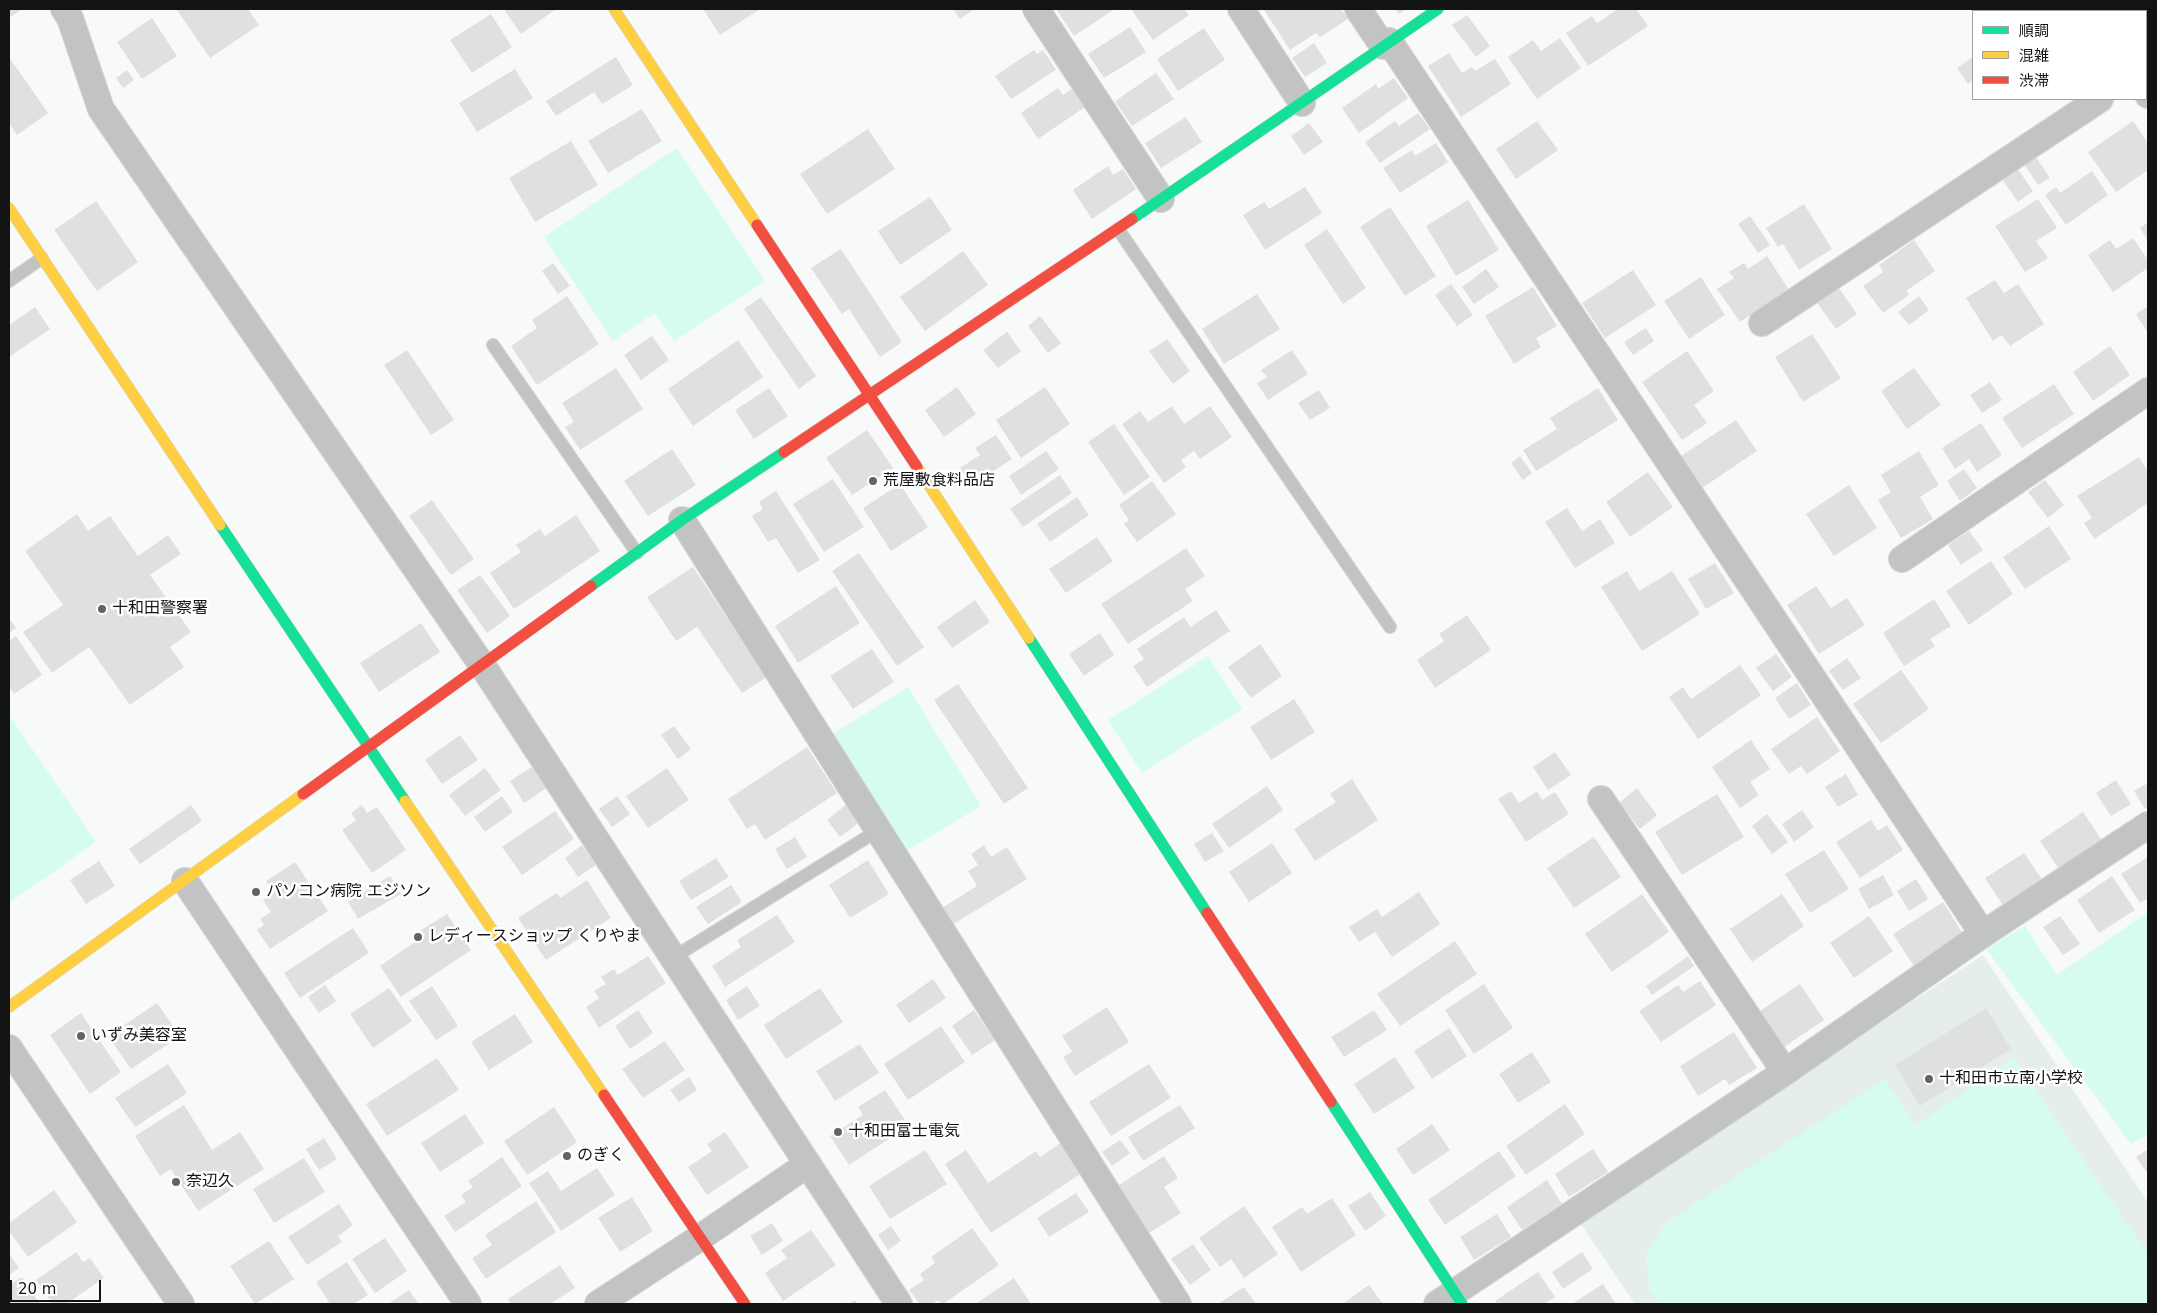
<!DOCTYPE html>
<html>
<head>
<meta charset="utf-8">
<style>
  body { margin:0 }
  #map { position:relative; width:2157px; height:1313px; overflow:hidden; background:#f8faf9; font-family:"DejaVu Sans","Noto Sans JP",sans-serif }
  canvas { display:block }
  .frame { position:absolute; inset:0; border:10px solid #121413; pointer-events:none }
  .legend { position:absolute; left:1972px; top:10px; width:175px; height:90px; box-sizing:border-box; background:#fff; border:1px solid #a0a1a1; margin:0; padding:6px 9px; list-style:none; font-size:15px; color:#121413 }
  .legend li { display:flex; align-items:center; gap:10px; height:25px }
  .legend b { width:25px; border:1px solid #a0a1a1 }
  .scale { position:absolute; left:10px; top:1280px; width:91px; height:22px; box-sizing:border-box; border:2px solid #121413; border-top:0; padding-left:6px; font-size:15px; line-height:18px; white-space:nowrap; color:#121413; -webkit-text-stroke:4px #fff; paint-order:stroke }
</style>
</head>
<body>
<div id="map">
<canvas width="2157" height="1313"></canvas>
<div class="frame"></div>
<ul class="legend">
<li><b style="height:6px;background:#16e098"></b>順調</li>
<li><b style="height:6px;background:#ffcf43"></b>混雑</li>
<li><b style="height:6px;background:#f24e42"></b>渋滞</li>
</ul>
<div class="scale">20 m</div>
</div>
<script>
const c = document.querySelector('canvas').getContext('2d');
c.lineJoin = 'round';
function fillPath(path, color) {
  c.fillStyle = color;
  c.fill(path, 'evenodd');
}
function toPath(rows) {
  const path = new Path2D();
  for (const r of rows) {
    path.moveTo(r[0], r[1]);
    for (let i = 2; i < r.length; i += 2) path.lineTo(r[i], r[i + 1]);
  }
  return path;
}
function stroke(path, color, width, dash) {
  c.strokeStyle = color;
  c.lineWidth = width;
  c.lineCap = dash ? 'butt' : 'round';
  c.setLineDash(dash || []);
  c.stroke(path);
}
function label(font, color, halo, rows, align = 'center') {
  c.font = font + ' "DejaVu Sans","Noto Sans JP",sans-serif';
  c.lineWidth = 5;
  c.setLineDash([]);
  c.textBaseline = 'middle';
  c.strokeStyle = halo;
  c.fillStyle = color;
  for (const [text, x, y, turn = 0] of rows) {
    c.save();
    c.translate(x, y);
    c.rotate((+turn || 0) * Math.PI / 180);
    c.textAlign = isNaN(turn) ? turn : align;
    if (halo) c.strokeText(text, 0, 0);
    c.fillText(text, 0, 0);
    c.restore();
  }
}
fillPath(toPath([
  [1983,955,2148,1203,2148,1304,1635,1304,1578,1220]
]), '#e6eeea');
fillPath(toPath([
  [2130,9,2148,9,2148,37,2146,33,2146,11,2131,11],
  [677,148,765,281,674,341,655,313,613,341,544,237],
  [1208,656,1242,709,1142,773,1108,720],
  [908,687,981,806,906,851,831,735],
  [9,715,96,842,9,903],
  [2148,912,2148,1134,2131,1144,1986,949,2025,926,2057,975],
  [2014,1057,2148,1254,2148,1304,1660,1304,1649,1290,1646,1253,1666,1223,1884,1079,1916,1125]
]), '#d5fcec');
fillPath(toPath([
  [9,9,23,9,9,18],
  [179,9,248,9,259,25,210,58,177,10],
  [508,9,556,9,521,34,505,11],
  [703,9,760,9,720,35],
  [953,9,975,9,960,19],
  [1056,9,1115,9,1074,36],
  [1131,9,1184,9,1189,15,1153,40],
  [1265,9,1341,9,1348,19,1320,37,1316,33,1290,50,1264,10],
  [1395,9,1407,9,1399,14],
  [1618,9,1636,9,1648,26,1588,66,1566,33,1592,16,1597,23],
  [1984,9,2063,9,2064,11,1985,11],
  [491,14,512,47,472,73,450,40],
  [1467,15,1490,46,1476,57,1452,25],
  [152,18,177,56,142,79,117,42],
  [1130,27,1146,52,1104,78,1088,54],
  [1204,28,1225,60,1178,91,1157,59],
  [1560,38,1581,68,1537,99,1508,57,1533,40,1541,51],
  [1314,43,1327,63,1305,77,1292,58],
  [1034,50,1037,54,1043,50,1056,70,1011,99,995,76],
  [1449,53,1462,73,1472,67,1475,71,1495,59,1511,84,1461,117,1428,66],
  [9,57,48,113,17,135,9,123],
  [616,57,633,85,602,104,594,92,556,116,546,101],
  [1973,57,1973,80,1968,84,1957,68],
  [515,69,533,98,477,132,459,103],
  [127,70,134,80,123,88,116,78],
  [1156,73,1174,99,1132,126,1115,101],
  [1394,78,1408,98,1359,133,1342,108,1376,84,1378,89],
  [1058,88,1063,95,1072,89,1085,107,1038,139,1021,113],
  [642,109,662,141,608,173,588,141],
  [1418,113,1430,129,1380,163,1365,142,1395,121,1399,126],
  [1186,117,1202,142,1161,168,1145,143],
  [1537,121,1558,150,1516,179,1496,149],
  [2133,121,2148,143,2148,170,2116,192,2088,152],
  [1309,123,1323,142,1304,155,1291,136],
  [868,129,895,169,827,214,800,174],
  [571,141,598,185,535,222,509,178],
  [1436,143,1448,162,1400,193,1383,168,1412,150,1415,156],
  [2036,157,2050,178,2038,185,2024,164],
  [1108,166,1113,175,1123,169,1136,189,1092,219,1073,190],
  [2017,168,2033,191,2018,202,2002,179],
  [2092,171,2108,195,2066,225,2045,195,2056,187,2060,193],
  [1305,187,1322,213,1265,250,1243,215,1264,202,1269,209],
  [930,197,952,230,900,265,878,231],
  [2038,199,2057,228,2036,241,2048,258,2025,272,1995,226],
  [1468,200,1499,250,1456,276,1426,226],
  [96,201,138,262,97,291,54,230],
  [1804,204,1832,249,1799,270,1783,244,1778,247,1766,228],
  [1390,207,1436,276,1405,296,1360,227],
  [1750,216,1770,245,1758,253,1738,224],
  [2148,222,2148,241,2140,228],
  [1327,229,1366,288,1343,304,1304,245],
  [2133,238,2148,260,2148,268,2113,292,2088,255,2110,240,2116,249],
  [1914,240,1935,271,1906,291,1909,295,1883,313,1863,286,1883,272,1879,265],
  [841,249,902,342,880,357,849,309,842,314,811,268],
  [963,251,988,285,925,331,900,297],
  [1767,256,1789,290,1740,322,1717,289,1734,278,1729,272,1744,263,1748,269],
  [553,263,570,286,558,294,542,271],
  [1486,269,1499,287,1474,304,1462,287],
  [1633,270,1656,305,1605,338,1582,303],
  [1701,277,1725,315,1689,339,1664,301],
  [1995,280,2004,293,2018,284,2044,324,2010,346,2002,335,1993,341,1966,298],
  [1451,284,1473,315,1457,326,1435,295],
  [1836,284,1857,314,1836,329,1815,300],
  [1533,287,1557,326,1536,338,1541,347,1514,364,1485,316],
  [1257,294,1280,329,1224,364,1202,329],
  [567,296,599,344,537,385,511,346,537,328,532,320],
  [1919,296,1929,310,1909,325,1898,312],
  [761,297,816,376,799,389,744,309],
  [2148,306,2148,333,2136,314],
  [35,307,50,329,9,357,9,325],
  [1040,316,1061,343,1048,353,1028,326],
  [1646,328,1654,341,1633,355,1624,342],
  [1007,332,1021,351,998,368,983,350],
  [1812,334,1841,378,1803,402,1775,357],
  [652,336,669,360,641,380,624,355],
  [1167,339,1190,371,1173,384,1149,351],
  [738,340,763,377,693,426,668,389],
  [2110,346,2130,375,2093,401,2073,372],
  [407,350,454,420,431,435,384,365],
  [1292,350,1308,374,1268,400,1257,383,1267,377,1261,370],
  [1687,351,1714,391,1694,405,1707,423,1682,440,1642,382],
  [616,368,643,409,580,450,565,427,574,422,562,403],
  [1914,368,1941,405,1907,429,1881,391],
  [1990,382,2002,400,1982,413,1970,395],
  [2054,384,2074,414,2022,448,2002,418],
  [957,387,976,414,944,437,925,410],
  [1045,387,1070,424,1021,458,996,420],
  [769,388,788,416,754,439,735,410],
  [1598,388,1618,420,1536,471,1523,450,1557,429,1550,418],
  [1319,390,1330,408,1310,420,1298,403],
  [1172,406,1184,424,1210,406,1232,437,1200,459,1194,451,1181,460,1186,467,1164,483,1122,424,1140,411,1148,422],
  [1736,420,1757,451,1702,488,1681,456],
  [1981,423,2002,455,1977,472,1969,459,1955,469,1942,448],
  [1114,424,1150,477,1124,495,1088,442],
  [867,430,893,468,852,495,826,458],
  [996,435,1012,459,971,486,960,468,980,455,975,448],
  [672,449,696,485,648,516,624,481],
  [1046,451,1059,469,1021,495,1009,476],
  [1919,451,1939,485,1920,497,1933,519,1901,538,1878,500,1891,492,1881,475],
  [1520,456,1532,473,1523,480,1511,463],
  [2139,457,2148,471,2148,503,2094,539,2084,523,2092,518,2077,496],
  [1964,469,1977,488,1960,501,1947,481],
  [1648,472,1673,507,1630,537,1606,502],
  [1060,475,1072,493,1023,527,1010,509],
  [833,479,864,527,824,552,793,504],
  [2045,480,2064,505,2048,518,2028,492],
  [1152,481,1176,514,1137,542,1124,524,1129,520,1119,505],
  [900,484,928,527,891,551,863,508],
  [1849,485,1877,528,1834,556,1806,514],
  [776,491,820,560,798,573,776,538,768,542,752,516,763,509,759,502],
  [1077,497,1089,515,1050,542,1037,524],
  [432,500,474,559,451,575,409,516],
  [1567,508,1582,531,1600,519,1615,543,1575,568,1545,522],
  [77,514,88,531,110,516,138,556,168,535,181,554,150,575,191,632,170,647,184,667,130,705,89,647,52,673,23,632,63,605,25,551],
  [576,515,600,551,514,609,490,573,521,552,516,545,540,529,545,536],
  [2049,526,2071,559,2025,589,2003,557],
  [1969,531,1983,550,1961,565,1948,545],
  [1097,537,1113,561,1066,593,1049,569],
  [1186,548,1205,576,1185,589,1193,601,1128,644,1101,604],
  [859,553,924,647,897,666,832,571],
  [1991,561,2013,594,1969,625,1946,591],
  [1715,563,1734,593,1706,609,1688,579],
  [693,567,767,677,742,693,697,627,676,641,647,597],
  [1627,571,1639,591,1672,571,1700,614,1642,651,1601,587],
  [480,575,510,616,487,633,457,590],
  [836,586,860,623,798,663,775,626],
  [1816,586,1831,608,1847,598,1865,625,1819,654,1787,605],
  [1934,599,1951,626,1930,639,1935,646,1904,666,1883,633],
  [975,600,990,622,952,648,937,627],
  [1216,610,1230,631,1147,687,1133,666,1144,659,1137,649,1184,617,1190,627],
  [1467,615,1491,650,1435,688,1417,660,1444,641,1439,634],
  [9,618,16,628,9,633],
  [421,623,440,652,379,692,360,663],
  [1100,633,1114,655,1084,676,1069,654],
  [16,636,42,675,14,694,9,687,9,641],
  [1260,644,1282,676,1251,698,1228,667],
  [872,649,894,682,853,709,830,676],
  [1776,654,1792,677,1773,691,1756,668],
  [1847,658,1861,678,1843,690,1829,671],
  [1740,665,1761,695,1698,739,1669,697,1683,687,1691,699],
  [1901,670,1929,709,1881,743,1853,704],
  [1797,683,1811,705,1789,719,1775,698],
  [958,684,1028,788,1004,804,934,700],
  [1294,699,1315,732,1271,760,1250,727],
  [1817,717,1840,751,1807,774,1801,766,1789,774,1771,749],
  [674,726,691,749,678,759,661,735],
  [460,735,478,760,442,784,425,760],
  [1751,740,1770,769,1750,782,1759,795,1740,808,1712,767],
  [807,747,837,793,765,840,755,824,747,829,728,799],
  [1555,752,1571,775,1548,790,1533,767],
  [533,766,547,788,524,803,510,781],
  [485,768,501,790,465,816,449,795],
  [667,768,689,800,648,828,626,796],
  [1846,774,1858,795,1838,807,1825,787],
  [1352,779,1378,820,1315,861,1294,829,1336,802,1330,794],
  [2116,780,2131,804,2111,816,2096,793],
  [2148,783,2148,807,2145,809,2134,791],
  [1267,786,1283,810,1229,848,1212,824],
  [1637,788,1657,815,1640,829,1619,803],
  [1511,791,1519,803,1537,791,1542,800,1555,792,1569,814,1526,842,1498,799],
  [1717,794,1744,837,1682,875,1655,832],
  [502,796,513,812,485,832,474,817],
  [617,796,630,814,612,827,599,809],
  [847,804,861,821,840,837,827,820],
  [191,805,202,821,140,864,129,849],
  [362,805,367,813,377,807,406,850,372,873,342,830,356,820,351,813],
  [1802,810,1814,827,1794,842,1782,824],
  [555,811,574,839,522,875,502,847],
  [2083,812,2104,843,2061,872,2040,841],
  [1767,814,1788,842,1772,854,1752,826],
  [1871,820,1878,831,1887,825,1903,850,1860,878,1836,842],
  [1212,833,1224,851,1205,862,1194,844],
  [795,837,807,857,787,869,775,849],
  [1594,837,1621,877,1574,908,1547,868],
  [1272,843,1292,873,1249,902,1229,872],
  [582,845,596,865,578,877,565,858],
  [984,845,991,857,1007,847,1027,879,952,925,942,908,977,886,968,871,978,865,971,854],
  [1824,850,1849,889,1810,913,1785,874],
  [2024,853,2043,881,2004,907,1985,878],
  [2148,857,2148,898,2140,903,2121,874],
  [716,858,729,877,691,900,679,881],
  [868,860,889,894,850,918,829,885],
  [99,861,115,886,86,904,70,880],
  [295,862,328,911,270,949,257,930,264,925,260,919,271,912,263,900,274,893,266,881],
  [1883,875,1894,895,1869,909,1858,889],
  [390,876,401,894,358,919,348,902],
  [2112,876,2135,910,2099,933,2077,900],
  [1916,879,1928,899,1909,911,1897,891],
  [587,880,611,918,546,960,518,918,557,893,560,898],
  [731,885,742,902,708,924,696,907],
  [1419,892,1440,924,1392,957,1375,932,1359,942,1349,927,1377,909,1382,917],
  [1642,894,1669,932,1612,972,1585,934],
  [1782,894,1804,926,1752,962,1730,929],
  [1943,902,1965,937,1915,968,1893,934],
  [447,914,471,950,401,997,380,966,425,935,421,930],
  [777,915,795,942,725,987,712,966,741,947,737,940],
  [1869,916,1893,951,1854,978,1830,943],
  [2060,916,2080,944,2063,955,2043,927],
  [353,928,369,953,300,998,284,973],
  [1455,941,1477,974,1400,1026,1377,994],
  [648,956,666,983,599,1028,586,1007,599,998,594,991,606,984,601,977,614,969,618,975],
  [1688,956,1694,966,1652,995,1646,986],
  [933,979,946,998,909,1023,896,1005],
  [1700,981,1716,1005,1661,1042,1639,1011,1678,985,1683,992],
  [1484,984,1513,1028,1474,1054,1445,1010],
  [1800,984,1824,1020,1784,1047,1760,1011],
  [325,985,336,1001,319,1013,308,997],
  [432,986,458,1026,436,1040,409,1001],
  [747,986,760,1006,738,1020,726,1000],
  [389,988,412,1021,373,1048,350,1014],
  [820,988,843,1022,786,1059,764,1025],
  [157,1003,180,1036,131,1069,108,1036],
  [1107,1007,1129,1042,1075,1076,1063,1057,1072,1052,1062,1036],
  [1986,1008,2011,1049,1920,1106,1895,1065],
  [638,1010,653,1033,630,1049,615,1026],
  [974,1010,995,1040,972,1055,952,1026],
  [1374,1010,1387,1030,1344,1057,1331,1037],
  [81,1013,121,1072,90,1094,50,1035],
  [515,1014,533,1042,489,1070,471,1042],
  [941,1026,965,1062,908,1100,884,1064],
  [1449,1028,1467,1056,1432,1079,1414,1051],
  [1734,1032,1757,1068,1729,1085,1725,1079,1698,1096,1680,1066],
  [665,1041,685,1070,643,1098,622,1069],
  [860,1044,879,1073,835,1101,816,1071],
  [1532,1052,1551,1082,1518,1103,1499,1074],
  [1395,1057,1415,1088,1374,1114,1354,1084],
  [437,1058,459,1090,387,1136,366,1104],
  [168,1064,187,1093,135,1127,115,1098],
  [1149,1064,1171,1098,1111,1136,1089,1102],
  [689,1077,697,1090,679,1102,670,1090],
  [885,1090,909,1126,849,1165,830,1136,863,1115,858,1107],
  [1565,1104,1585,1134,1526,1175,1506,1146],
  [184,1105,212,1150,240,1132,264,1169,198,1211,171,1169,160,1176,135,1136],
  [1180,1105,1195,1128,1143,1161,1128,1137],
  [554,1107,577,1142,527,1175,504,1141],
  [465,1114,484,1143,440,1172,421,1143],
  [1432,1124,1450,1150,1413,1175,1396,1149],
  [725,1132,749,1167,707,1195,688,1167,712,1151,707,1144],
  [324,1138,337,1159,319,1170,306,1149],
  [1120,1140,1130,1153,1112,1166,1102,1152],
  [1062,1142,1082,1173,991,1233,945,1164,966,1150,988,1183,1036,1151,1040,1157],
  [1593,1149,1608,1172,1569,1197,1555,1174],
  [2148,1149,2148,1174,2136,1157],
  [925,1150,947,1184,890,1219,869,1186],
  [1499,1151,1516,1176,1445,1225,1428,1200],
  [1164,1156,1178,1178,1164,1187,1181,1213,1149,1233,1119,1185],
  [502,1157,522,1186,455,1232,444,1216,466,1202,461,1195,473,1187,468,1181],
  [304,1158,325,1192,274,1223,253,1189],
  [597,1168,615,1195,561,1231,529,1183,548,1171,561,1191],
  [1547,1180,1562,1204,1522,1230,1507,1207],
  [54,1190,77,1222,28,1257,9,1231,9,1223],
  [1370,1192,1386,1216,1365,1231,1348,1206],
  [1076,1193,1089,1212,1049,1237,1037,1218],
  [632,1197,653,1231,620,1252,598,1218],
  [1332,1198,1356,1235,1301,1272,1272,1227,1302,1207,1307,1214],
  [536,1201,556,1232,486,1279,472,1258,492,1245,485,1235],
  [339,1204,353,1225,338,1236,342,1242,307,1265,288,1237],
  [1244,1206,1278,1254,1244,1278,1231,1259,1220,1267,1199,1238],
  [1497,1214,1511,1237,1474,1260,1460,1237],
  [772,1223,783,1241,762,1255,750,1236],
  [891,1226,901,1241,888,1250,878,1235],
  [972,1228,999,1265,943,1304,938,1300,932,1304,920,1304,909,1290,924,1280,920,1274,935,1263,931,1257],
  [811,1230,836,1265,783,1301,765,1273,787,1258,781,1250],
  [385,1238,407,1271,375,1293,352,1259],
  [269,1241,294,1279,255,1304,230,1266],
  [1193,1244,1211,1270,1190,1285,1171,1259],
  [76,1252,83,1262,90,1258,104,1278,66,1304,53,1304,36,1280],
  [1582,1252,1593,1269,1563,1289,1552,1272],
  [9,1253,19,1268,9,1275],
  [347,1262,368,1295,353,1304,330,1304,316,1282],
  [560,1265,575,1288,550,1304,511,1304,508,1299],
  [1538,1272,1555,1297,1544,1304,1498,1304,1495,1301],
  [22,1277,40,1304,9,1304,9,1285],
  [1014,1278,1031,1304,975,1304],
  [1603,1284,1616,1304,1572,1304],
  [1369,1285,1383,1304,1342,1304],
  [1244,1287,1256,1304,1218,1304],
  [409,1290,419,1304,388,1304],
  [855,1300,858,1304,848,1304]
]), '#dfe1e0');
const lane = toPath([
  [1118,229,1390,627],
  [9,281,42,258],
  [493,345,637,553],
  [674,957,877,831]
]);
const street = toPath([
  [64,9,70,18,101,109,482,665,899,1304],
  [1036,9,1161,199],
  [1241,9,1302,103],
  [1358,9,1383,46],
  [2091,9,2093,11],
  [1389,41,1983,934],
  [2146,91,2148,95],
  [1762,323,2100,99],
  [682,520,1178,1304],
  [1902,559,2148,391],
  [1601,799,1785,1072],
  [185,881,468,1304],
  [9,1048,181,1304],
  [598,1304,701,1237,808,1164],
  [1437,1304,1785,1072,1983,934,2148,825]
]);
const fast = toPath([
  [1132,219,1438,9],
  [220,525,405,801],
  [591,586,682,520,784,452],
  [1029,638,1207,913],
  [1331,1102,1462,1304]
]);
const slow = toPath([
  [614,9,757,225],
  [9,208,220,525],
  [917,467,1029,638],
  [405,801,604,1095],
  [9,1007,303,794]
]);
const jam = toPath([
  [757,225,917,467],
  [784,452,1132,219],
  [303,794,591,586],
  [1207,913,1331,1102],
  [604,1095,745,1304]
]);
stroke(lane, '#d3d5d4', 14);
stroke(street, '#d3d5d4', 28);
stroke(fast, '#d3d5d4', 12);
stroke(slow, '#d3d5d4', 12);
stroke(jam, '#d3d5d4', 12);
stroke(lane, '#c2c3c3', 12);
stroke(street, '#c2c3c3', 26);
stroke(fast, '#16e098', 11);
stroke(slow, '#ffcf43', 11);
stroke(jam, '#f24e42', 11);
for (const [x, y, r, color] of [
  [873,481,5,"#626464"],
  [102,609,5,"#626464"],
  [256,892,5,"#626464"],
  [418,937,5,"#626464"],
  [81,1036,5,"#626464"],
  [1929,1079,5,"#626464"],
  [838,1132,5,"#626464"],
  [567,1156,5,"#626464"],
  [176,1182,5,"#626464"]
]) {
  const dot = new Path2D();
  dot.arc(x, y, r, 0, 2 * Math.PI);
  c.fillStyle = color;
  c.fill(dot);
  stroke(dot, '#fff', 2);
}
label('16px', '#121413', '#fff', [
  ["荒屋敷食料品店",883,481],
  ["十和田警察署",112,609],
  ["パソコン病院 エジソン",266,892],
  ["レディースショップ くりやま",428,937],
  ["いずみ美容室",91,1036],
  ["十和田市立南小学校",1939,1079],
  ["十和田富士電気",848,1132],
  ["のぎく",577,1156],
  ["奈辺久",186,1182]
], 'left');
</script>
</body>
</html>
